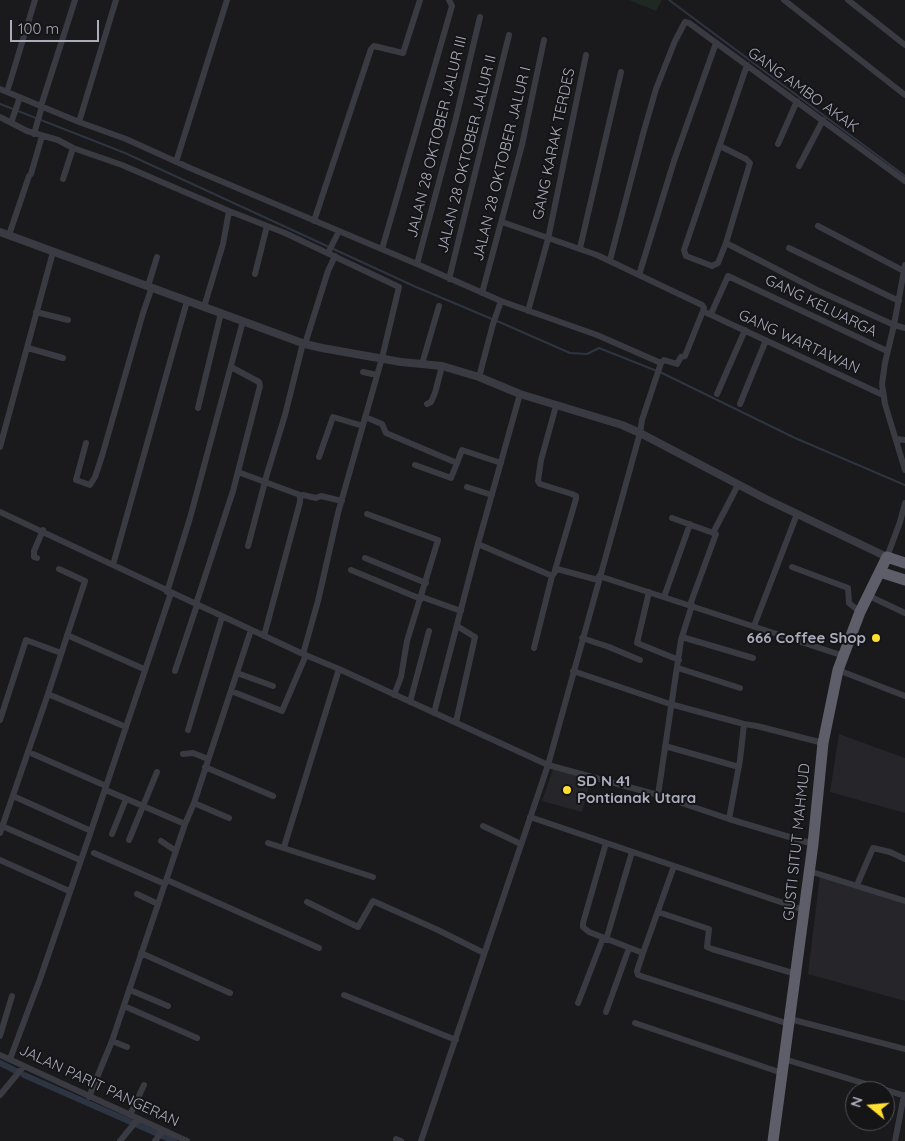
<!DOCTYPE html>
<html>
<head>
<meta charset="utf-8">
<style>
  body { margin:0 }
  #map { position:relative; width:905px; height:1141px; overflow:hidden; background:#1a191c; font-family:Quicksand,sans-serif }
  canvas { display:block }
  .north { position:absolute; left:845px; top:1081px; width:50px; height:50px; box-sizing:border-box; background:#151417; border:1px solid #515159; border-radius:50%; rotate:287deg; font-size:14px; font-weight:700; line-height:20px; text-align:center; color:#abadbd }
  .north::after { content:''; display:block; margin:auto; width:18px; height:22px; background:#ffdf2f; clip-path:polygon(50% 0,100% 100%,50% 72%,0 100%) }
  .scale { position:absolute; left:10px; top:20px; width:89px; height:22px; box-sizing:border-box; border:2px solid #abadbd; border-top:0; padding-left:6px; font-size:15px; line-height:18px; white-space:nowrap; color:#abadbd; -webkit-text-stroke:4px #151417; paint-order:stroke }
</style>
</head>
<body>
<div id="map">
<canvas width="905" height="1141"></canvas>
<div class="north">N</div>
<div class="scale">100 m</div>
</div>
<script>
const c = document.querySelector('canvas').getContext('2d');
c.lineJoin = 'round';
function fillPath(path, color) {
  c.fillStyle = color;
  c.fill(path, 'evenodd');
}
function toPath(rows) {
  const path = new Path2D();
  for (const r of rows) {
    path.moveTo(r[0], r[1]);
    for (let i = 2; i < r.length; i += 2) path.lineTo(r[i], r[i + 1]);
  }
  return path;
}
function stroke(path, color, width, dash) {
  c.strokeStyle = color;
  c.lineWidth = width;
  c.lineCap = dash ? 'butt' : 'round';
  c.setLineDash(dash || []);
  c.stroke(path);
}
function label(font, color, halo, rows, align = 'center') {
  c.font = font + ' Quicksand,sans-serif';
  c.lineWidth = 4;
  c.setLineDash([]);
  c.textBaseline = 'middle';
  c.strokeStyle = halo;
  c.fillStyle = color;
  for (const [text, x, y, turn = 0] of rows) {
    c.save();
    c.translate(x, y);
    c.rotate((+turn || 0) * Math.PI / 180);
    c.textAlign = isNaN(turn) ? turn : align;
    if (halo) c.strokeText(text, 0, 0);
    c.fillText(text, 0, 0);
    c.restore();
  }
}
fillPath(toPath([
  [839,734,905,758,905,813,830,792],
  [553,769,591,779,582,812,542,801],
  [820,875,905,902,905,1001,808,974]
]), '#262529');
fillPath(toPath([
  [629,0,662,0,656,11]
]), '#1f2822');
stroke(toPath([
  [669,0,905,176],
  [0,104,125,153,416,287,492,319],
  [497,321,570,353,587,354,599,348,662,373,795,438,905,485]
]), '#2e3542', 2);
stroke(toPath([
  [0,1063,16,1071],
  [24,1075,174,1141]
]), '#2e3542', 6);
stroke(toPath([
  [784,0,905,95],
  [848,0,905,45],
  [0,89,79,122,126,139,190,168,417,264,501,301,597,335,661,363,664,360,677,364,681,357,685,356,703,311,704,308,702,305,597,255,502,222],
  [7,92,35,0],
  [41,106,75,0],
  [0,117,27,131,58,140,73,148,122,165,229,211,285,233,399,287,382,358,338,513,318,601,303,654],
  [79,122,116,0],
  [11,123,20,97],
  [34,134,42,106],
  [778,144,797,101],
  [720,146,746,159,750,163,726,243,718,263,712,266,686,256,684,250,747,65],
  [176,162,227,0],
  [799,166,823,120],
  [31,174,42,136],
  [63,179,73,148],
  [314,221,371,49,374,46,403,53,420,0],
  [818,226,904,271],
  [9,235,29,176],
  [726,243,817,290,894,325,905,328],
  [580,248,621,72],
  [789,248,899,301],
  [382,249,452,6,449,0],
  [328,253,339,231],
  [610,260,643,134,656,89,675,41,685,22,689,23,905,181],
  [417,264,455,122,480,17],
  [905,265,894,325,885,363,882,384,885,404,905,470],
  [255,274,267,226],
  [639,275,674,161,716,43],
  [449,279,509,35],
  [148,286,157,257],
  [482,293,522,145,544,40],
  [204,307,223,244,229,211],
  [528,311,548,239,586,55],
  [36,312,68,320],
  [707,313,883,395],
  [711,314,728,276,887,351],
  [305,344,328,271,335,256],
  [28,348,63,358],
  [422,364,439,306],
  [363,372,377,375],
  [479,377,493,324,501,301],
  [717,394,745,330],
  [427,404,431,402,435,393,442,366],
  [740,404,766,340],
  [198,408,221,313],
  [365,417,382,424,386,433,457,463,451,478,415,465],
  [896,439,905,440],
  [86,443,76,480,90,485,95,477,102,456,143,313,152,287],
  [0,447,53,252],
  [319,457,333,417,363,426],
  [457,463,462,450,501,463],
  [238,472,300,495,300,502,264,636],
  [467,487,492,495],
  [300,497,303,495,316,498,321,496,342,501],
  [0,512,303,654,339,669,548,765,658,795,729,819,813,844],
  [367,514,438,540,407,641,401,677,394,695],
  [672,518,716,534,690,605],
  [713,533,738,485],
  [478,544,550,575,552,576,557,569,598,580],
  [248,546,267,474,285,415,303,343],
  [887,557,900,522,905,503],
  [37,558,34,557,34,551,43,530],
  [365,558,426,583],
  [113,565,187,301],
  [792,567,848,588,849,603,860,612],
  [59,569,85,581,48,694,126,727],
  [351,570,421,599],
  [555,570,576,499,576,496,572,494,540,484,538,481,541,460,556,406],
  [599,576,844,656],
  [167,592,190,518,243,321],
  [649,592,637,643,679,660],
  [867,595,905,613],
  [422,597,461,611],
  [664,597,690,524],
  [196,604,233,491,260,386,259,382,231,367],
  [754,626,797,514],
  [67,635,144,669],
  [682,637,753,658],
  [582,638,609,647,640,660],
  [534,648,552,576],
  [678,668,740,688],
  [838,670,905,696],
  [175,671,197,605],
  [573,671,670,704,744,724,757,726,823,743],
  [237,673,273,686],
  [231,691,282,711,306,655],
  [410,702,429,631],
  [434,713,478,544,520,394],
  [0,720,26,640,61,653],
  [456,722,475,637,457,626],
  [188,730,222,617],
  [665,746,739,767],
  [33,754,106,786],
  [183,754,193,753,208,759],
  [205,767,273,796],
  [108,791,185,824],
  [658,795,681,640,692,605],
  [13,796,91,831],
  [194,803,229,818],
  [530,817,804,910],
  [729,819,740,760,744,724],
  [2,826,80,860],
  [483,826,521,844],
  [0,833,48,694],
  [112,834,126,799],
  [129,840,157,772],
  [161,841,176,851],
  [268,843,373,877],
  [606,843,583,923,583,927,589,932,643,953,637,971,638,975,789,1024],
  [284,847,339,669],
  [94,853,165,884],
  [0,860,69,891],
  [809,871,905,901],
  [167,880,319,948],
  [857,885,873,848,890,852,905,859],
  [137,894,158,904],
  [307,902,358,927,373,901,438,930,484,953],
  [658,912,709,929,707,947,712,949,796,974],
  [606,940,632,852],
  [141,953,230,993],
  [643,953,674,866],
  [130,990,168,1006],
  [344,995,456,1040],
  [578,1003,603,938],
  [124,1006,197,1038],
  [606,1012,629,948],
  [790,1019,905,1049],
  [635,1023,782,1073],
  [0,1036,12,996],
  [112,1041,127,1047],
  [0,1055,187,1141],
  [10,1059,40,979,91,831,171,593],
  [784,1059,905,1096],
  [0,1095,24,1066],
  [89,1097,112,1041,185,824,194,803,251,630],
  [130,1115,144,1085],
  [396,1139,401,1141],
  [120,1141,138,1119],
  [155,1141,163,1130],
  [421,1141,548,765,640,433,642,420,661,363],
  [895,1141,904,1095]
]), '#3a3a42', 6);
stroke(toPath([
  [0,232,305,344,322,348,401,362,442,366,479,377,520,394,622,425,640,433,766,499,887,557]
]), '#3a3a42', 8);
stroke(toPath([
  [880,572,905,580],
  [773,1141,813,844,823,743,838,670,860,612,887,557,905,563]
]), '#5e5e6a', 11);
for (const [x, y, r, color] of [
  [876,638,5,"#ffdf2f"],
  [567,790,5,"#ffdf2f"]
]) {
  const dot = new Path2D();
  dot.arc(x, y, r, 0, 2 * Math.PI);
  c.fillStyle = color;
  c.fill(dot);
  stroke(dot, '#151417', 2);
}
label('15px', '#abadbd', '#151417', [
  ["GANG AMBO AKAK",803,90,36],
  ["JALAN 28 OKTOBER JALUR III",437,137,-76],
  ["GANG KARAK TERDES",554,144,-78],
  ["JALAN 28 OKTOBER JALUR II",467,154,-76],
  ["JALAN 28 OKTOBER JALUR I",502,164,-76],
  ["GANG KELUARGA",821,306,26],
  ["GANG WARTAWAN",799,342,25],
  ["GUSTI SITUT MAHMUD",797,842,-84],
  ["JALAN PARIT PANGERAN",99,1086,25]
]);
label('bold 15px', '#abadbd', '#151417', [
  ["666 Coffee Shop",866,638],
  ["SD N 41",577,781,"left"],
  ["Pontianak Utara",577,798,"left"]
], 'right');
</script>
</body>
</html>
